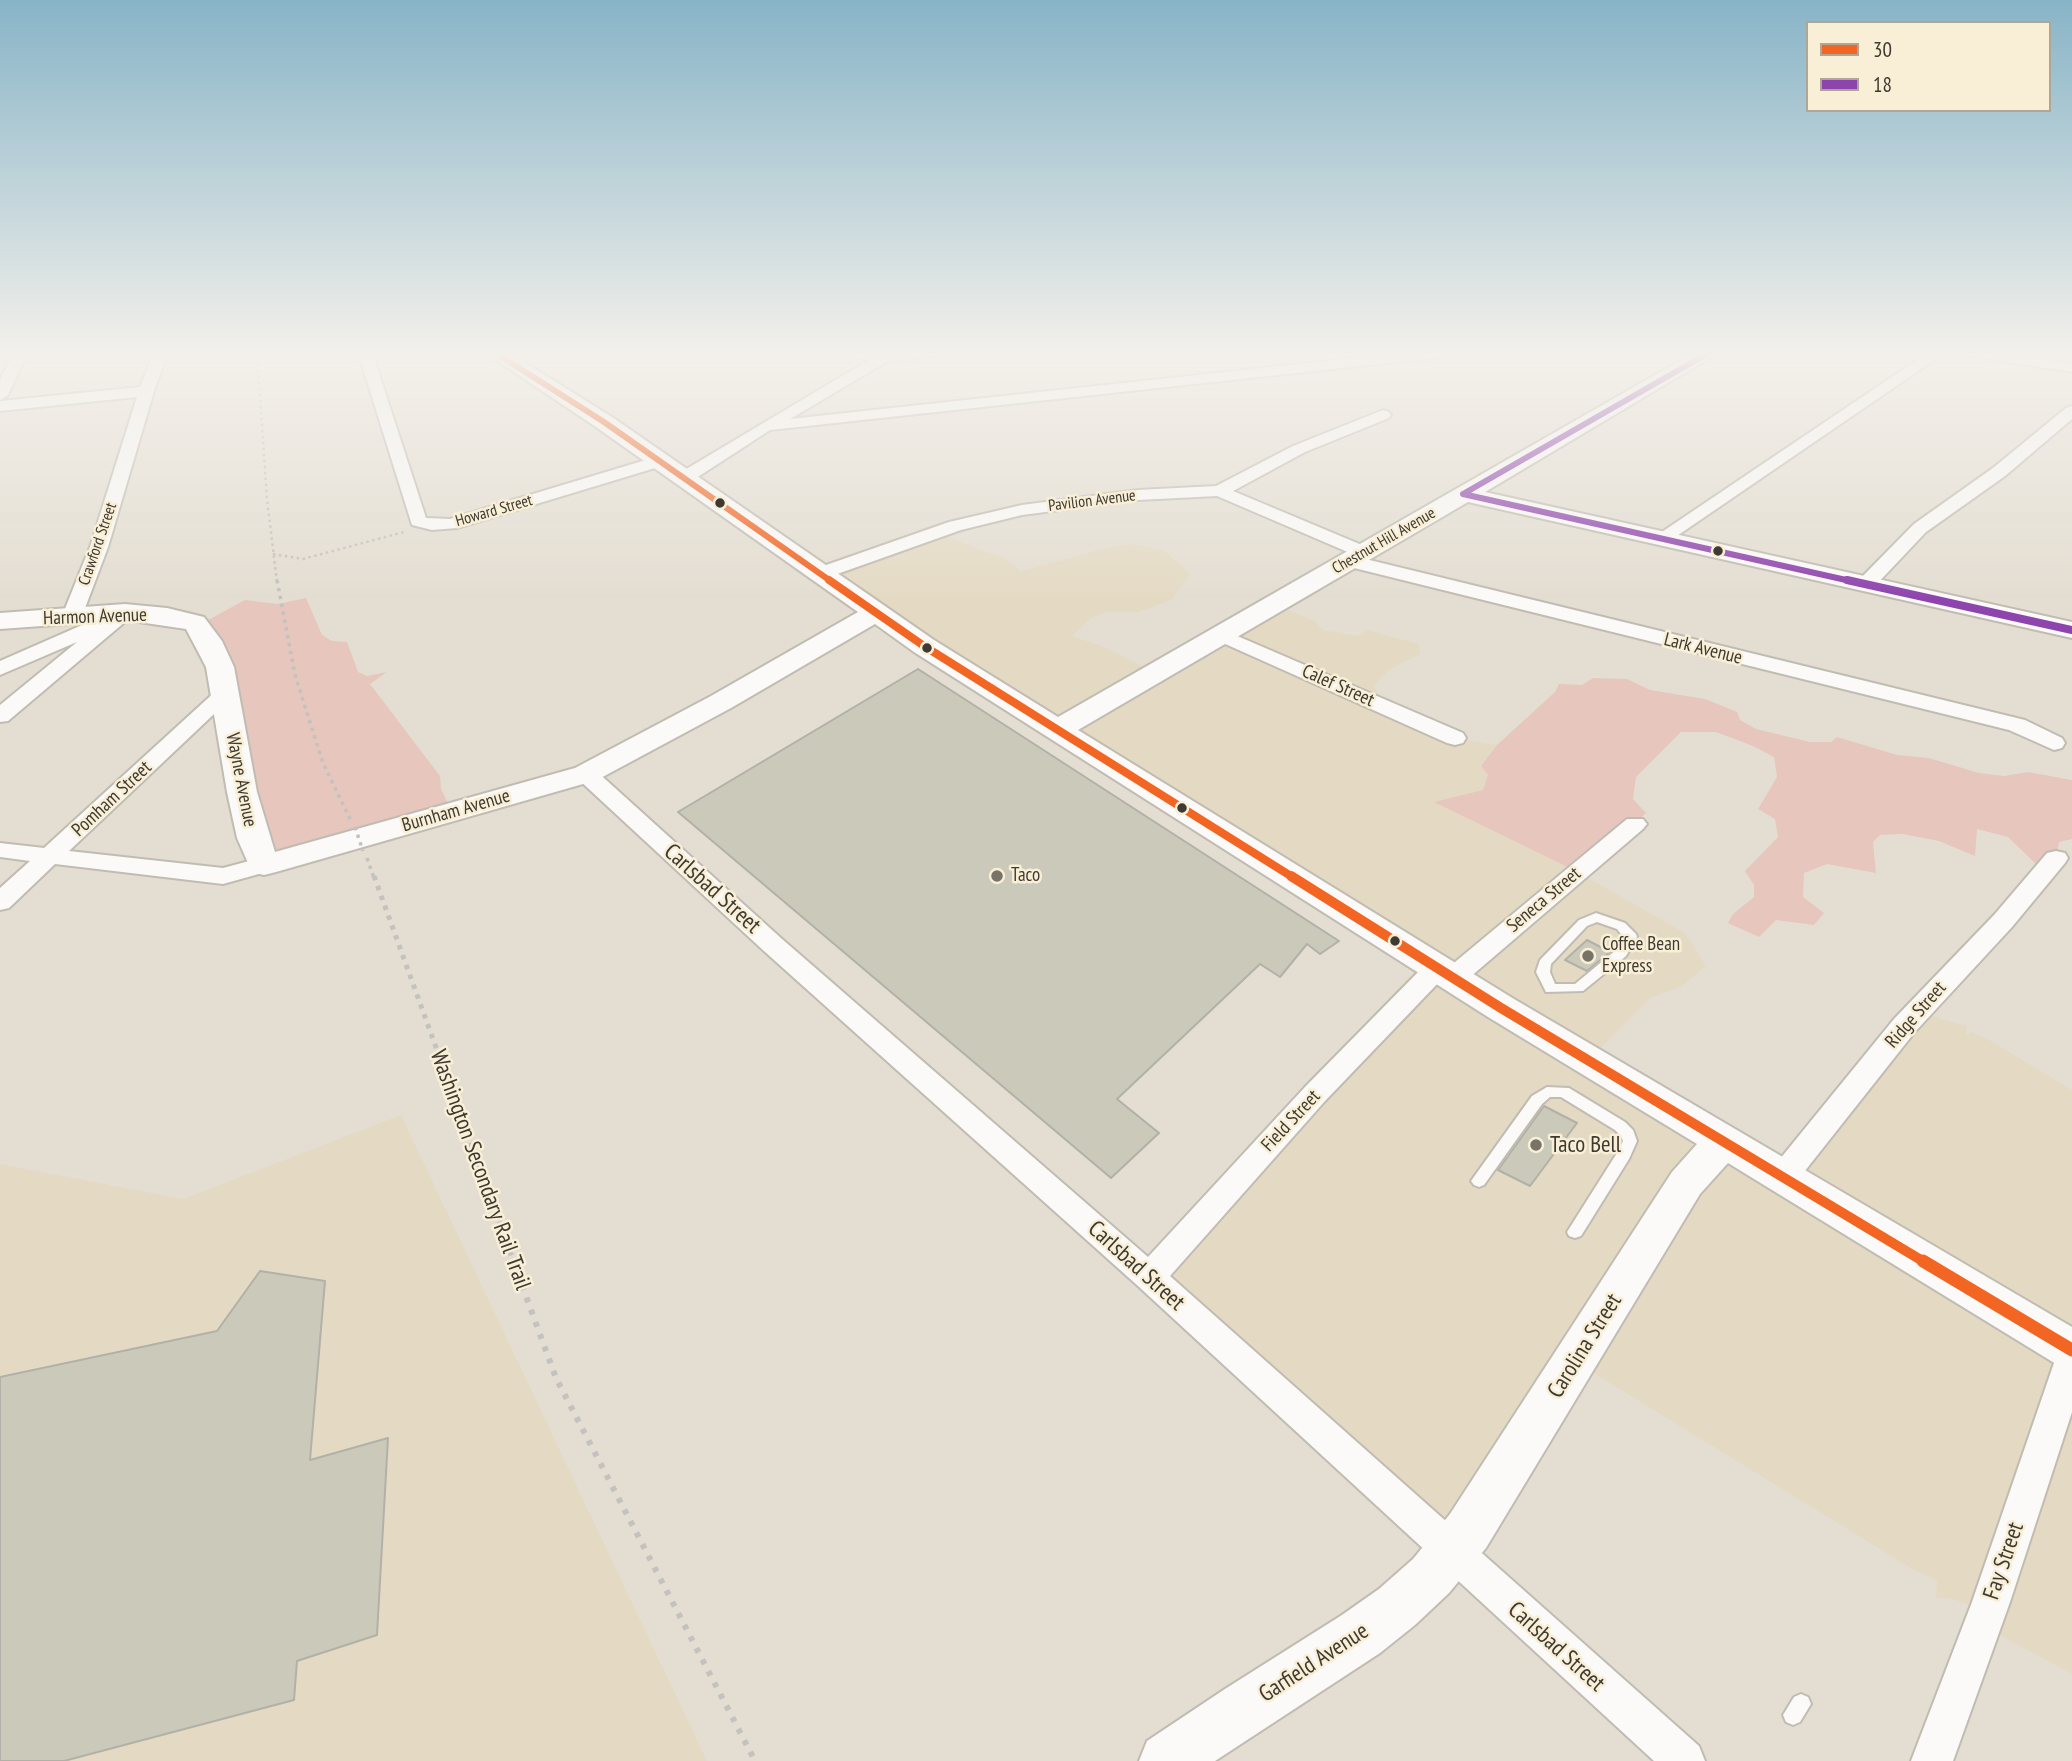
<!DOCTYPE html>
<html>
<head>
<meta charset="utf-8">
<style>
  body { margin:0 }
  #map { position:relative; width:2072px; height:1761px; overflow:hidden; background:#e4ded2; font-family:"PT Sans Narrow",sans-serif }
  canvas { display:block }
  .legend { position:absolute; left:1806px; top:21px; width:245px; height:91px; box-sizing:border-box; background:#f9efd7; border:2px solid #aea795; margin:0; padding:9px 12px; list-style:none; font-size:21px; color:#3e3a31 }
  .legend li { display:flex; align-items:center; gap:14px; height:35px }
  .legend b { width:35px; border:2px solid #aea795 }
</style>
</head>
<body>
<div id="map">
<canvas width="2072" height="1761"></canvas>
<ul class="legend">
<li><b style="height:9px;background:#f26522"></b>30</li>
<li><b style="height:9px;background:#8e44ad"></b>18</li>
</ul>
</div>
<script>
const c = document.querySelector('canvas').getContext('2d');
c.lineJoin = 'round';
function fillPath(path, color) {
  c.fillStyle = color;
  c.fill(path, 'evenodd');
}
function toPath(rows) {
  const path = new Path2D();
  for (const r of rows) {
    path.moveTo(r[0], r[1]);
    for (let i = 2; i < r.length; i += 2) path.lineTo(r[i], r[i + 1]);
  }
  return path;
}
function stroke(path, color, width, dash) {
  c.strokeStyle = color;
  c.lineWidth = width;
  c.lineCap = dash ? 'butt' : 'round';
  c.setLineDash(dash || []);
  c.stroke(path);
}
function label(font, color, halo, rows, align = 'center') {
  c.font = font + ' "PT Sans Narrow",sans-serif';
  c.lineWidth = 5;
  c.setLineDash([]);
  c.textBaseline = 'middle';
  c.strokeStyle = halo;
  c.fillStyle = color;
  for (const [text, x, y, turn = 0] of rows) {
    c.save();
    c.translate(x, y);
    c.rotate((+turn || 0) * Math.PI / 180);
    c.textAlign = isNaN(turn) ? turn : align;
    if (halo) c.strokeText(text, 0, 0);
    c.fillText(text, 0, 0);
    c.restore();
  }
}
fillPath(toPath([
  [940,534,1004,558,1021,571,1117,545,1136,544,1165,551,1190,574,1171,600,1139,612,1108,612,1091,618,1072,636,1105,647,1155,672,1278,606,1315,621,1323,630,1358,636,1367,630,1419,644,1420,654,1390,669,1374,685,1385,710,1437,735,1497,745,1481,766,1488,775,1483,790,1435,802,1580,870,1590,879,1685,933,1706,966,1681,987,1650,998,1592,1057,1779,1174,1919,1012,1966,1026,1966,1035,1971,1032,1986,1038,2072,1090,2072,1674,1977,1623,1969,1605,1953,1599,1936,1598,1937,1580,1914,1570,1569,1358,1438,1554,1142,1269,1260,1132,1423,963,824,577],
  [401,1115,707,1761,0,1761,0,1164,183,1199]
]), '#e4dac4');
fillPath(toPath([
  [306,598,322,635,332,641,347,642,358,672,367,676,387,672,370,684,440,776,441,789,452,811,269,865,199,625,245,600,278,604],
  [1593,678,1627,679,1650,690,1705,699,1737,712,1740,720,1756,729,1810,742,1831,742,1837,737,1897,755,1929,758,1979,773,2004,776,2028,772,2072,780,2072,839,2059,842,2054,869,2037,865,2008,837,1977,829,1975,856,1939,841,1903,834,1880,835,1873,842,1876,873,1827,864,1804,873,1803,897,1824,913,1814,925,1776,920,1759,937,1728,923,1733,914,1754,897,1754,885,1745,871,1778,837,1775,819,1758,809,1777,777,1774,757,1753,746,1716,732,1681,732,1636,777,1633,799,1646,813,1611,846,1576,871,1434,802,1483,790,1488,775,1481,766,1497,745,1555,692,1559,684,1582,685]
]), '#e6c6bd');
const building = toPath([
  [918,669,1339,941,1320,954,1307,944,1280,977,1260,964,1117,1099,1159,1133,1111,1178,678,812,918,669],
  [1587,940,1610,952,1587,971,1565,960,1587,940],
  [1544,1106,1577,1123,1530,1186,1498,1170,1544,1106],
  [260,1271,325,1281,310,1460,388,1438,377,1635,297,1661,294,1700,64,1761,0,1761,0,1377,217,1331,260,1271]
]);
fillPath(building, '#cac9ba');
stroke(building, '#b2b1a7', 2);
const lane = toPath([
  [1596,913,1625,923,1636,934,1637,937,1626,956,1583,991,1546,992,1536,972,1540,960,1579,920,1596,913],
  [1597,922,1617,929,1624,938,1616,950,1575,984,1555,984,1550,972,1551,964,1587,926,1597,922],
  [1547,1087,1569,1088,1625,1122,1633,1130,1637,1141,1629,1159,1581,1236,1575,1238,1569,1236,1567,1232,1617,1153,1623,1141,1621,1136,1615,1130,1561,1097,1550,1097,1542,1104,1484,1185,1479,1187,1474,1185,1471,1181,1532,1096,1547,1087],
  [1801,1694,1808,1697,1811,1704,1800,1722,1793,1725,1786,1722,1783,1715,1794,1697,1801,1694]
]);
const street = toPath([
  [14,352,28,352,8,395,0,400,0,380,14,352],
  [154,352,168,352,154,391,108,547,82,616,72,622,65,620,62,616,90,547,137,397,0,411,0,401,140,387,154,352],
  [358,352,372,352,426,518,450,519,659,456,667,461,665,465,457,528,432,530,412,525,358,352],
  [836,352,943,352,936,356,888,361,790,419,1410,352,1460,352,1453,356,770,430,690,482,678,482,676,478,678,474,869,360,843,356,836,352],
  [1929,352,1946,352,1668,542,1656,542,1653,538,1929,352],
  [1963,352,1999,352,2072,364,2072,372,1970,356,1963,352],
  [2072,406,2072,419,2005,476,1926,532,1873,588,1859,588,1857,584,1859,580,1914,524,1993,468,2066,408,2072,406],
  [1383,410,1389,412,1391,415,1389,418,1305,452,1233,491,1369,548,1372,552,1369,556,1357,556,1217,496,1138,500,1022,515,961,530,826,578,812,578,810,574,812,570,949,522,1022,505,1138,490,1216,486,1293,446,1383,410],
  [1349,555,2025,720,2062,738,2065,743,2062,748,2054,750,2009,730,1342,565,1340,561,1349,555],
  [125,606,135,612,132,616,8,721,0,722,0,705,77,642,0,675,0,661,89,622,102,621,118,608,125,606],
  [1221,629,1463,733,1466,738,1463,743,1455,745,1447,743,1214,639,1211,635,1214,631,1221,629],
  [224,688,231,690,234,694,231,698,69,851,223,868,264,857,273,860,276,865,273,870,223,884,55,864,9,908,0,910,0,888,30,861,0,857,0,843,44,848,217,690,224,688],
  [586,767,594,769,782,939,1148,1257,1305,1087,1428,962,1437,959,1446,962,1449,967,1627,819,1643,819,1647,824,1643,829,1462,984,1453,987,1444,984,1441,980,1325,1101,1170,1276,1699,1746,1705,1761,1654,1761,1138,1286,764,951,578,779,575,774,578,769,586,767],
  [2056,851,2065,853,2068,858,2065,863,2012,927,1914,1033,1793,1186,1782,1190,1771,1186,1767,1178,1771,1170,1894,1019,1994,915,2047,853,2056,851],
  [2072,1346,2072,1412,2010,1602,1953,1761,1911,1761,1972,1602,2055,1360,2060,1350,2072,1346]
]);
const secondary = toPath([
  [484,352,508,352,612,417,934,640,1058,717,1695,352,1720,352,1485,492,2072,622,2072,638,1468,502,1078,730,1514,999,2072,1327,2072,1369,2056,1364,1728,1163,1700,1194,1486,1548,1449,1593,1415,1625,1380,1653,1215,1761,1139,1761,1147,1741,1225,1689,1342,1615,1379,1589,1413,1559,1450,1514,1672,1172,1697,1144,1488,1017,914,652,875,624,731,708,597,780,276,872,264,875,252,872,237,838,227,792,206,667,186,629,125,620,0,629,0,613,125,604,167,608,204,617,222,641,234,667,257,792,275,852,575,768,711,696,858,612,596,427,484,352]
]);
stroke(lane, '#c1bcb2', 4);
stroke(street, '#c1bcb2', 4);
stroke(secondary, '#c1bcb2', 4);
stroke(toPath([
  [257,352,267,499,277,582],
  [273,554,303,559,404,532]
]), '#c3c2be', 2.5, [2.5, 3.5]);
stroke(toPath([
  [277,580,295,675,323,763,351,821],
  [367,858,374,878]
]), '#c3c2be', 3.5, [3.5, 4.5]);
stroke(toPath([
  [374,876,514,1263]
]), '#c3c2be', 5, [4.5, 6]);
stroke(toPath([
  [513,1261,556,1378,755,1761]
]), '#c3c2be', 6, [5, 8]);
fillPath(lane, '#fbfaf8');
fillPath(street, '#fbfaf8');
fillPath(secondary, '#fbfaf8');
stroke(toPath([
  [355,827,363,851]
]), '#c3c2be', 3.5, [3.5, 4.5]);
stroke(toPath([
  [494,352,604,422,832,582]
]), '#f26522', 6);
stroke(toPath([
  [829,580,924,646,1294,878]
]), '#f26522', 8);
stroke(toPath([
  [1291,876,1501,1008,1926,1263]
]), '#f26522', 10);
stroke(toPath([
  [1923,1261,2072,1350]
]), '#f26522', 13);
stroke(toPath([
  [1463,494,1855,582],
  [1463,494,1710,352]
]), '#8e44ad', 6);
stroke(toPath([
  [1847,580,2072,630]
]), '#8e44ad', 8);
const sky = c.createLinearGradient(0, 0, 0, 599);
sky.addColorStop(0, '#88b4c7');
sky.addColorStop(0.59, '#f3f0eb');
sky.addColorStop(1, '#f3f0eb00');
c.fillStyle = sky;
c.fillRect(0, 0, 2072, 599);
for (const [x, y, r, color] of [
  [720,503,6,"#3e3a31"],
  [1718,551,6,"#3e3a31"],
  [927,648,6,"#3e3a31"],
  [1182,808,6,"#3e3a31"],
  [997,876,7,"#787369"],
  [1395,941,6,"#3e3a31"],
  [1588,956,7,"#787369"],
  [1536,1145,7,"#787369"]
]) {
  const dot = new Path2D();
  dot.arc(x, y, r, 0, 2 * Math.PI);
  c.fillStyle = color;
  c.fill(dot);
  stroke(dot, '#f9efd7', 2.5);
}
label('16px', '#3e3a31', '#f9efd7', [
  ["Pavilion Avenue",1092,501,-7],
  ["Howard Street",494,511,-16],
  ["Chestnut Hill Avenue",1384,541,-30],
  ["Crawford Street",98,544,-71]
]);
label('19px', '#3e3a31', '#f9efd7', [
  ["Harmon Avenue",95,617,-2],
  ["Lark Avenue",1703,649,14],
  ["Calef Street",1338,686,24],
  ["Wayne Avenue",241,780,79],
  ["Pomham Street",112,799,-43],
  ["Burnham Avenue",456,811,-16],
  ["Seneca Street",1544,900,-40],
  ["Ridge Street",1916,1015,-49],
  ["Field Street",1291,1121,-47]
]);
label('19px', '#3e3a31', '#f9efd7', [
  ["Taco",1011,876],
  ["Coffee Bean",1602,945],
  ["Express",1602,967]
], 'left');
label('23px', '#3e3a31', '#f9efd7', [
  ["Carlsbad Street",712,889,42],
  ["Washington Secondary Rail Trail",480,1170,70],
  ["Carlsbad Street",1136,1266,42],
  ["Carolina Street",1585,1346,-58],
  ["Fay Street",2004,1561,-71],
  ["Carlsbad Street",1556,1647,42],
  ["Garfield Avenue",1314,1663,-33]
]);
label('23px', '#3e3a31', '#f9efd7', [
  ["Taco Bell",1550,1145]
], 'left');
</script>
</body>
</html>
